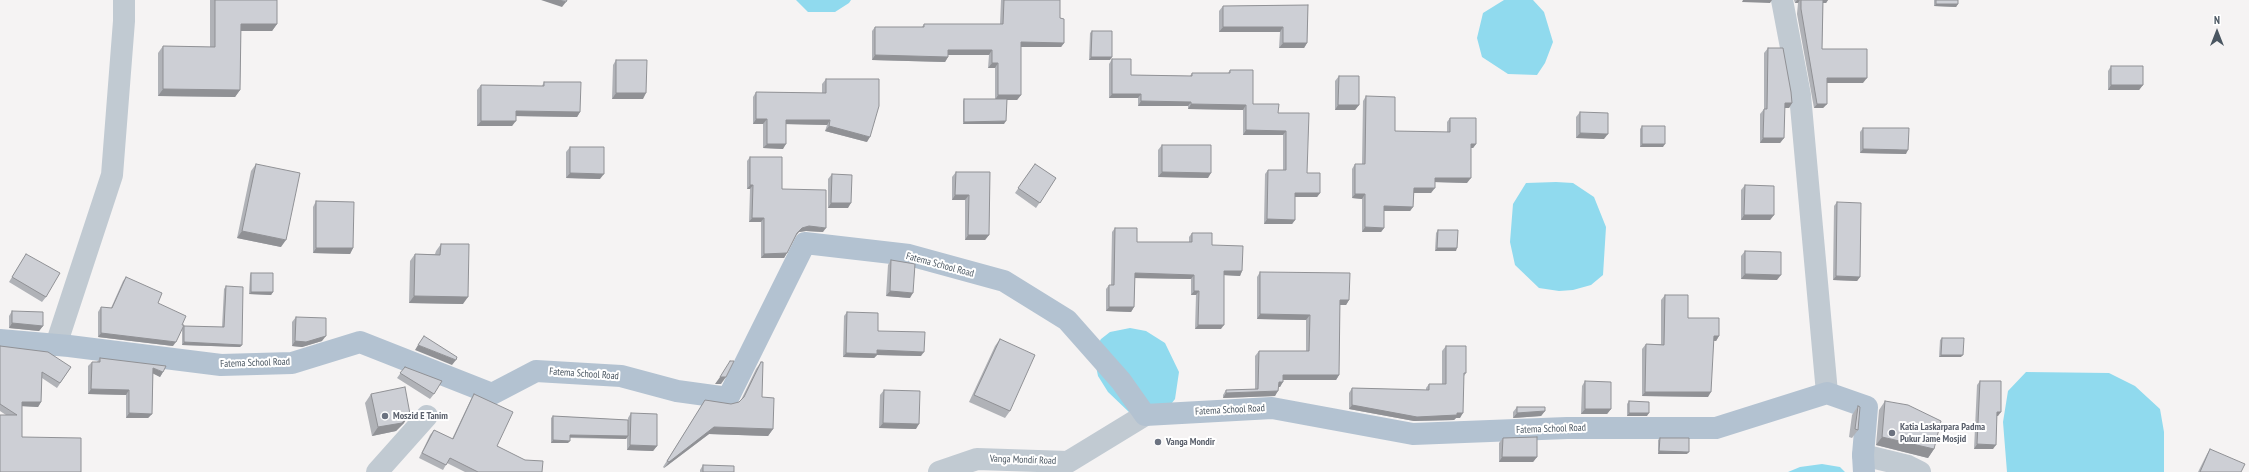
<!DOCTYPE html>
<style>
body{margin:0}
#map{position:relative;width:2249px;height:472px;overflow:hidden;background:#f5f3f3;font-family:"PT Sans Narrow",sans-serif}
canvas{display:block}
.north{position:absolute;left:2197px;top:12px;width:40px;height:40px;-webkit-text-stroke:3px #fff;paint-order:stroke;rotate:0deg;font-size:11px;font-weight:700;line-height:16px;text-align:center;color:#4a5661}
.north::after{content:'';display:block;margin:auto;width:14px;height:18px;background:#4a5661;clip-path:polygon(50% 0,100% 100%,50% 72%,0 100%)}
</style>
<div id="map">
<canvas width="2249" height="472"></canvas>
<div class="north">N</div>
</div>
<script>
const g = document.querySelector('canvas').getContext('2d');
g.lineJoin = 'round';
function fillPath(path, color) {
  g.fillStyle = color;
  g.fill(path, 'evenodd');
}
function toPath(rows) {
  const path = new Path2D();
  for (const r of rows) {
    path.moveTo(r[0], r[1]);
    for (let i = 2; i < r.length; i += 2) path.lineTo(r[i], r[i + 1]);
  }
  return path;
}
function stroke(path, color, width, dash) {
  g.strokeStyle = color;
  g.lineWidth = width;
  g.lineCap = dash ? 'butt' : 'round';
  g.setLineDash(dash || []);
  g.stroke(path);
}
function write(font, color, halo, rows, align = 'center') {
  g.font = font + ' "PT Sans Narrow",sans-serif';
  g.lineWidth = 4;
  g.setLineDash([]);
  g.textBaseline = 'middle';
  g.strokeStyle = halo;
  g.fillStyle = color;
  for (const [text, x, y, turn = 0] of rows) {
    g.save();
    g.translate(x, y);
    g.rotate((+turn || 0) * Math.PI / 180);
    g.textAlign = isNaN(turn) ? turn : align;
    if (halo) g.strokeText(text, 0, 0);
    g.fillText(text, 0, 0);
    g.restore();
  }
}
fillPath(toPath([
 [796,0,851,0,849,3,835,12,808,12],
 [1504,0,1533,0,1544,12,1553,42,1545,63,1537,75,1508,74,1482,57,1477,38,1483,13],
 [1556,182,1573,183,1594,197,1606,227,1603,275,1591,285,1573,290,1559,291,1539,288,1515,265,1510,242,1513,204,1526,183],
 [1130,328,1146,331,1165,343,1179,372,1175,399,1165,412,1130,413,1108,392,1098,376,1093,352,1101,339,1110,332],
 [2026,372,2109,373,2135,386,2160,409,2164,432,2164,472,2007,472,2003,422,2008,391],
 [1822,464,1840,467,1845,472,1788,472,1800,467]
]), '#90daee');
stroke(toPath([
 [1782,0,1800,95,1827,393],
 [56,345,112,175,124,21,124,0],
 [1863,455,1908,466,1920,472],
 [377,472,427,416],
 [939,472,977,459,1068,462,1145,415]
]), '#c1cad2', 22);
stroke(toPath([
 [0,340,69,346,221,365,292,363,360,342,492,394,536,371,621,376,677,391,728,398,805,243,909,255,1004,281,1067,320,1121,381,1145,415,1272,408,1413,434,1567,428,1716,428,1827,393,1867,407,1863,455,1864,472]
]), '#b3c2d1', 22);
fillPath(toPath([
 [210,0,277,0,277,24,272,31,241,31,240,90,235,97,158,96,158,53,163,46,210,47],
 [1001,0,1060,0,1060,18,1064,43,1061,47,1021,47,1021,95,1017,100,1007,100,1004,124,963,124,963,101,964,99,995,99,995,68,988,68,989,55,948,55,948,57,945,62,872,60,872,31,875,27,922,27,924,24,1000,24],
 [1794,0,1828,0,1826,3,1823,3,1822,49,1863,83,1827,83,1827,104,1823,108,1814,108,1797,14,1798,3,1795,3],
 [1934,0,1958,0,1958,4,1956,7,1934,6],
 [1308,5,1307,43,1304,48,1279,48,1280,32,1219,32,1219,11,1223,6],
 [1092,31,1110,60,1089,60,1090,33],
 [1768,48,1792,103,1789,108,1784,108,1784,138,1780,143,1760,143,1760,114,1764,109,1764,53],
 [1112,59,1131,75,1190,76,1192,73,1228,73,1230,70,1253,104,1278,113,1307,173,1320,193,1317,197,1295,197,1295,220,1292,224,1264,224,1265,174,1268,170,1283,170,1283,135,1243,135,1243,110,1188,109,1188,106,1138,106,1138,98,1109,98,1109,64],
 [616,60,643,99,612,99,613,65],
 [2111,66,2143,85,2139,90,2108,90,2108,71],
 [1339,76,1359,105,1355,110,1335,110,1335,81],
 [826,79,867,142,825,131,827,125,786,124,783,149,763,148,763,124,753,124,753,97,756,92,822,93,822,84],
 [544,82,580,112,577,117,516,116,512,126,477,126,477,90,481,85,542,86],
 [1366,96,1395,131,1447,132,1447,122,1450,118,1476,144,1473,148,1471,148,1467,183,1435,182,1431,193,1414,193,1413,207,1410,211,1384,211,1384,228,1381,232,1362,232,1362,199,1352,198,1352,169,1355,164,1362,164,1363,101],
 [1580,112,1604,139,1576,138,1576,117],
 [1642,126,1663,147,1640,147,1640,129],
 [1863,128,1906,154,1860,153,1860,132],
 [1162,145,1208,178,1158,177,1158,150],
 [570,147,600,179,566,178,566,152],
 [750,157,782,189,823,232,806,231,799,232,796,236,784,258,761,258,761,222,749,222,750,189,747,189,747,161],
 [256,164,281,247,237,238,251,171],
 [1035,164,1056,178,1036,208,1015,193],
 [956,172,990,172,989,235,985,240,965,240,965,200,952,200,952,177],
 [832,174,848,208,828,208,828,179],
 [1745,185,1774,215,1770,220,1741,220,1741,190],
 [316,201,353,248,350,254,313,253,313,207],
 [1837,202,1860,277,1857,281,1833,280,1834,206],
 [1115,228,1137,242,1189,242,1189,237,1192,233,1212,245,1242,271,1240,276,1224,275,1221,329,1195,329,1196,295,1191,295,1191,279,1135,278,1134,307,1131,312,1106,311,1106,289,1109,285,1111,285,1112,232],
 [1438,230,1456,251,1435,251,1436,233],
 [441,244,463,304,409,303,410,261,415,254,435,254,436,251],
 [1745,251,1777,280,1741,279,1741,256],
 [26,254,46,297,42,302,9,282],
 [891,260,910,298,886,296,888,265],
 [1260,272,1349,300,1346,305,1340,305,1339,375,1336,380,1283,380,1280,387,1278,387,1275,396,1223,398,1223,395,1226,390,1255,389,1255,356,1259,351,1306,351,1306,320,1257,319,1257,277],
 [251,273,273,292,271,295,249,294,250,275],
 [126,277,173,346,98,337,98,312,101,307,111,308,123,281],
 [226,286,242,345,240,347,182,345,182,329,184,326,222,327,224,289],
 [1665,295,1688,318,1719,336,1716,341,1713,341,1708,397,1642,396,1642,349,1646,344,1661,344,1661,300],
 [12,311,43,326,39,331,9,328,9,316],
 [847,312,878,331,921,356,877,355,874,358,843,357,844,316],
 [296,317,322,341,302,347,292,346,292,322],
 [1942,338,1961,357,1939,357,1940,340],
 [1000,339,1010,411,1005,418,969,402,995,346],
 [0,346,71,367,57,388,42,378,41,402,38,407,22,406,0,472,6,415,0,411],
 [1446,346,1466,373,1464,376,1460,418,1456,418,1454,420,1414,421,1349,409,1349,393,1352,388,1426,390,1426,388,1429,384,1442,384,1442,351],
 [100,358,163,372,160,377,153,373,152,414,148,418,126,418,126,395,88,394,88,366,92,362,97,362],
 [761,362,762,397,773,429,768,436,709,434,664,468,663,467,705,400,731,404,739,402,741,400,756,369],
 [405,367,434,394,430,399,397,378],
 [1585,381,1611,409,1607,414,1581,414,1582,386],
 [1980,381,1998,416,1997,416,1993,449,1974,449,1977,385],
 [884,390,916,429,879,428,880,395],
 [371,394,404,423,396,431,372,436,365,403],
 [474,394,497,446,542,472,465,472,447,463,443,470,419,458,430,435,434,430,452,439,471,399],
 [1629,401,1647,416,1627,416,1627,404],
 [1885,401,1934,449,1928,458,1876,445,1879,410],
 [1858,406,1858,430,1852,438,1849,437,1852,415],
 [1517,407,1545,411,1541,416,1513,418,1513,412],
 [631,413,657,446,653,451,627,450,627,437,626,439,570,438,568,443,551,443,551,418,553,416,628,420,628,418],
 [1503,438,1537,457,1533,462,1499,462,1499,443],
 [1660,438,1687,454,1658,454,1658,440],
 [2210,449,2241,472,2198,472,2207,454],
 [703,465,734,472,700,472,700,470]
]), '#b0b2b7');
fillPath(toPath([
 [541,0,559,0,566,2,562,7],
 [1743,0,1772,0,1770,3,1742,2],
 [1797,0,1800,0,1798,3,1795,3],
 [1821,0,1828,0,1826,3,1819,3],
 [1936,4,1958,4,1956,7,1934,6],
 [241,24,277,24,272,31,236,31],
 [1223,27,1283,27,1280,32,1219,32],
 [1021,42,1064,43,1061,47,1017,47],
 [1283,43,1307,43,1304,48,1279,48],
 [948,50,992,50,989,55,945,55],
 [875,55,948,57,945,62,872,60],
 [1091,57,1112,57,1110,60,1089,60],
 [992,63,998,63,995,68,988,68],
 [1827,78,1867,78,1863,83,1824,83],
 [2111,85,2143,85,2139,90,2108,90],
 [163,89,240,90,235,97,158,96],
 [616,93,646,93,643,99,612,99],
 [1112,94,1141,94,1138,98,1109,98],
 [998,95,1021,95,1017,100,995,100],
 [1141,101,1191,102,1188,106,1138,106],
 [1785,103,1792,103,1789,108,1781,108],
 [1191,104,1246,105,1243,110,1188,109],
 [1817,104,1827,104,1823,108,1814,108],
 [1338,105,1359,105,1355,110,1335,110],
 [516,111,580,112,577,117,512,116],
 [756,119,767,119,763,124,753,124],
 [786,120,830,120,827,125,783,124],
 [481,121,516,121,512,126,477,126],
 [1006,121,1004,124,963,124,964,122],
 [829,126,870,137,867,142,825,131],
 [1246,130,1286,131,1283,135,1243,135],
 [1580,133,1608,134,1604,139,1576,138],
 [1763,138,1784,138,1780,143,1760,143],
 [767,144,786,144,783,149,763,148],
 [1471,144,1476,144,1473,148,1468,148],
 [1642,144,1665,144,1663,147,1640,147],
 [1863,149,1908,150,1906,154,1860,153],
 [1162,172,1211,173,1208,178,1158,177],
 [570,173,604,174,600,179,566,178],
 [1435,178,1471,178,1467,183,1432,182],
 [750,185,753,185,750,189,747,189],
 [1414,188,1435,188,1431,193,1410,193],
 [1295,193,1320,193,1317,197,1292,197],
 [1355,194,1365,194,1362,199,1352,198],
 [955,195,969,195,965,200,952,200],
 [831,203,851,203,848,208,828,208],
 [1384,206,1413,207,1410,211,1381,211],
 [1744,215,1774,215,1770,220,1741,220],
 [752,218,764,218,761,222,749,222],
 [1267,219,1295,220,1292,224,1264,224],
 [809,226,826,228,823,232,806,231,799,232,794,237,802,228],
 [1365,227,1384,228,1381,232,1362,232],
 [242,231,286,240,281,247,237,238],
 [968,235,989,235,985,240,965,240],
 [316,248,353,248,350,254,313,253],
 [1437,248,1457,248,1456,251,1435,251],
 [787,253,784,258,761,258,764,254],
 [1224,271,1242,271,1240,276,1222,275],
 [1135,273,1194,275,1191,279,1132,278],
 [1745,274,1781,275,1777,280,1741,279],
 [1836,276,1860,277,1857,281,1833,280],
 [890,291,913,293,910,298,886,296],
 [1194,291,1199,291,1196,295,1191,295],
 [251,292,273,292,271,295,249,294],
 [414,296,468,297,463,304,409,303],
 [1340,300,1349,300,1346,305,1337,305],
 [1109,307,1134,307,1131,312,1106,311],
 [1260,314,1310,315,1306,320,1257,319],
 [12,323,43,326,39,331,9,328],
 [1198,325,1224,325,1221,329,1195,329],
 [101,333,176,342,173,346,98,337],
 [326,336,322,341,302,347,292,346,295,341],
 [1714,336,1719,336,1716,341,1710,340],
 [184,342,242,345,240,347,182,345],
 [418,345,456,360,452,365,415,350],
 [877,350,924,352,921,356,877,355,874,358,843,357,846,353],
 [1941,355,1963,355,1961,357,1939,357],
 [153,368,163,372,160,377,150,372],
 [1283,375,1339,375,1336,380,1280,380],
 [720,377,726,377,721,384,715,384],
 [1279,382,1283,382,1280,387,1275,387],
 [91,389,129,390,126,395,88,394],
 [1278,391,1275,396,1223,398,1226,393],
 [1645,392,1711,392,1708,397,1642,396],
 [22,402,41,402,38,407,19,406],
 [1352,405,1457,413,1463,413,1460,418,1456,418,1454,420,1414,421,1349,409],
 [1585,409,1611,409,1607,414,1581,414],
 [1545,411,1541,416,1513,418,1517,413],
 [1997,412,2001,412,1998,416,1994,416],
 [129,413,152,414,148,418,126,418],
 [1629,413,1649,413,1647,416,1627,416],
 [410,414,404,423,396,431,372,436,378,427],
 [883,423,919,424,916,429,879,428],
 [714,427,773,429,768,436,709,434,664,468,669,462],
 [570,435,628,436,626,439,568,437],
 [1882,437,1934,449,1928,458,1876,445],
 [553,440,570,441,568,443,551,443],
 [1977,444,1996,445,1993,449,1974,449],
 [630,445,657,446,653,451,627,450],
 [1659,451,1689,452,1687,454,1658,454],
 [1502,457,1537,457,1533,462,1499,462]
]), '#909195');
const building = toPath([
 [215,0,277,0,277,24,241,24,240,90,163,89,163,46,215,47,215,0],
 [559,0,567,0,566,2,559,0],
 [1004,0,1060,0,1060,18,1064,19,1064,43,1021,42,1021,95,998,95,998,63,992,63,992,50,948,50,948,57,875,55,875,27,924,27,924,24,1003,24,1004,0],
 [1801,0,1823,0,1822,49,1867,49,1867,78,1827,78,1827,104,1817,104,1801,9,1801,0],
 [1936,0,1958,0,1958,4,1936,4,1936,0],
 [1308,5,1307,43,1283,43,1283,27,1223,27,1223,6,1308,5],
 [1092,31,1112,31,1112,57,1091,57,1092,31],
 [1768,48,1783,48,1791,92,1792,103,1785,103,1784,138,1763,138,1764,109,1767,109,1768,48],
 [1112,59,1131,59,1131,75,1192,76,1192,73,1230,73,1230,70,1253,70,1253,104,1279,104,1278,113,1309,113,1307,173,1320,173,1320,193,1295,193,1295,220,1267,219,1268,170,1286,170,1286,131,1246,130,1246,105,1191,104,1191,102,1141,101,1141,94,1112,94,1112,59],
 [616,60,647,60,646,93,616,93,616,60],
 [2111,66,2143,66,2143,85,2111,85,2111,66],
 [1339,76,1359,76,1359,105,1338,105,1339,76],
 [826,79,879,79,879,106,870,137,829,126,830,120,786,120,786,144,767,144,767,119,756,119,756,92,826,93,826,79],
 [544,82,581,82,580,112,516,111,516,121,481,121,481,85,544,86,544,82],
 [1366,96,1395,97,1395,131,1450,132,1450,118,1476,118,1476,144,1471,144,1471,178,1435,178,1435,188,1414,188,1413,207,1384,206,1384,228,1365,227,1365,194,1355,194,1355,164,1365,164,1366,96],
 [964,99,1007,99,1006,121,964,122,964,99],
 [1580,112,1608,113,1608,134,1580,133,1580,112],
 [1642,126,1665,126,1665,144,1642,144,1642,126],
 [1863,128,1909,128,1908,150,1863,149,1863,128],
 [1162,145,1211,145,1211,173,1162,172,1162,145],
 [570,147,604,147,604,174,570,173,570,147],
 [750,157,782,157,782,189,826,190,826,228,809,226,802,228,797,233,787,253,764,254,764,218,752,218,753,185,750,185,750,157],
 [256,164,300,173,286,240,242,231,256,164],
 [1035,164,1056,178,1040,203,1018,188,1035,164],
 [956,172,990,172,989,235,968,235,969,195,955,195,956,172],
 [832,174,852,175,851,203,831,203,832,174],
 [1745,185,1774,186,1774,215,1744,215,1745,185],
 [316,201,354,202,353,248,316,248,316,201],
 [1837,202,1861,203,1860,277,1836,276,1837,202],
 [1115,228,1137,228,1137,242,1192,242,1192,233,1212,233,1212,245,1243,246,1242,271,1224,271,1224,325,1198,325,1199,291,1194,291,1194,275,1135,273,1134,307,1109,307,1109,285,1114,285,1115,228],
 [1438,230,1458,230,1457,248,1437,248,1438,230],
 [441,244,469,244,468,297,414,296,415,254,440,255,441,244],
 [1745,251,1781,252,1781,275,1745,274,1745,251],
 [26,254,60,273,46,297,12,277,26,254],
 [891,260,915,264,913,293,890,291,891,260],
 [1260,272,1350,273,1349,300,1340,300,1339,375,1283,375,1283,382,1279,382,1278,391,1226,393,1226,390,1258,389,1259,351,1309,351,1310,315,1260,314,1260,272],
 [251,273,273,273,273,292,251,292,251,273],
 [126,277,162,293,158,303,186,316,182,325,184,325,176,342,101,333,101,307,112,308,126,277],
 [226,286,243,287,242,345,184,342,184,326,224,327,226,286],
 [1665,295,1688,295,1688,318,1719,318,1719,336,1714,336,1711,392,1645,392,1646,344,1664,345,1665,295],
 [12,311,43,312,43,326,12,323,12,311],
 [847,312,878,313,878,331,925,332,924,352,877,350,877,354,846,353,847,312],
 [296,317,326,318,326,336,306,342,295,341,296,317],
 [424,336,457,357,456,360,418,345,424,336],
 [1942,338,1964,338,1963,355,1941,355,1942,338],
 [1000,339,1035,355,1010,411,974,395,1000,339],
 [0,346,48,352,71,367,60,383,42,372,41,402,22,402,22,437,81,438,81,472,0,472,0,415,17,415,0,404,0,346],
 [1446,346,1466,346,1466,373,1464,373,1463,413,1457,413,1457,415,1417,417,1352,405,1352,388,1429,390,1429,384,1446,384,1446,346],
 [100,358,166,366,163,372,153,368,152,414,129,413,129,390,91,389,92,362,100,362,100,358],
 [730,361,734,361,726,377,720,377,730,361],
 [761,362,763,362,762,397,774,398,773,429,714,427,669,462,667,461,705,400,731,404,739,402,744,397,761,362],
 [405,367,442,381,434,394,400,373,405,367],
 [1585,381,1611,382,1611,409,1585,409,1585,381],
 [1980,381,2001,381,2001,412,1997,412,1996,445,1977,444,1980,381],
 [405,387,410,414,402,423,378,427,371,394,405,387],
 [884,390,920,391,919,424,883,423,884,390],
 [474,394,513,412,497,446,525,460,543,461,542,472,478,472,450,458,446,465,422,453,434,430,453,439,474,394],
 [1629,401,1649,402,1649,413,1629,413,1629,401],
 [1885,401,1908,405,1941,421,1934,449,1882,437,1885,401],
 [1858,406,1860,407,1858,430,1855,429,1858,406],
 [1517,407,1545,407,1545,411,1517,413,1517,407],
 [631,413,657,414,657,446,630,445,631,413],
 [553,416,628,420,628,436,570,435,570,441,553,440,553,416],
 [1537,437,1537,457,1502,457,1503,438,1537,437],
 [1660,438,1689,438,1689,452,1659,451,1660,438],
 [2210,449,2245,464,2241,472,2200,472,2210,449],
 [703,465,734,466,734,472,703,472,703,465]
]);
fillPath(building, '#cdcfd5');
stroke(building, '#909195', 1);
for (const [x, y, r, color] of [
 [385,416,4,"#6b7280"],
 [1892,433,4,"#6b7280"],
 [1158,442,4,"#6b7280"]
]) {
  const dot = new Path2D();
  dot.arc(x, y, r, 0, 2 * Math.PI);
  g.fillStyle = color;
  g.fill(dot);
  stroke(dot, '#fff', 1.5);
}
write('10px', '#4a5661', '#fff', [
 ["Fatema School Road",940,265,15],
 ["Fatema School Road",255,363,-2],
 ["Fatema School Road",584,374,4],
 ["Fatema School Road",1230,410,-3],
 ["Fatema School Road",1551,429,-2],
 ["Vanga Mondir Road",1023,460,2]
]);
write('bold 10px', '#5b616d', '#fff', [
 ["Moszid E Tanim",393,416],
 ["Katia Laskarpara Padma",1900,427],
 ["Pukur Jame Mosjid",1900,439],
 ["Vanga Mondir",1166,442]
], 'left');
</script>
